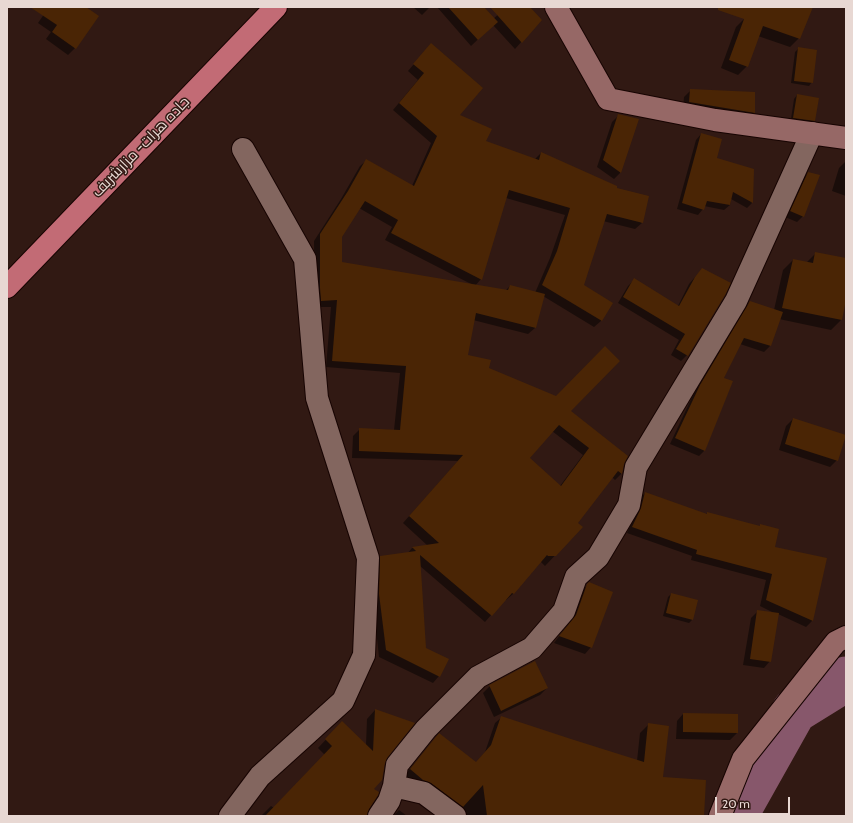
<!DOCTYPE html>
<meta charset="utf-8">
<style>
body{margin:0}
#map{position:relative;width:853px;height:823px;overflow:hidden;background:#311913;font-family:Cabin,sans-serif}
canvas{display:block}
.frame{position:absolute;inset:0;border:8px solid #e8d8d3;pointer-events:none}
.scale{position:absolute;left:715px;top:797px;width:75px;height:18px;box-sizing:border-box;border:2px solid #e8d8d3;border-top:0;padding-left:5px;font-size:12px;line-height:14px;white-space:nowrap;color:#e8d8d3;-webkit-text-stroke:3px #311913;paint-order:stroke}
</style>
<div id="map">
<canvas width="853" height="823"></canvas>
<div class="frame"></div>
<div class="scale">20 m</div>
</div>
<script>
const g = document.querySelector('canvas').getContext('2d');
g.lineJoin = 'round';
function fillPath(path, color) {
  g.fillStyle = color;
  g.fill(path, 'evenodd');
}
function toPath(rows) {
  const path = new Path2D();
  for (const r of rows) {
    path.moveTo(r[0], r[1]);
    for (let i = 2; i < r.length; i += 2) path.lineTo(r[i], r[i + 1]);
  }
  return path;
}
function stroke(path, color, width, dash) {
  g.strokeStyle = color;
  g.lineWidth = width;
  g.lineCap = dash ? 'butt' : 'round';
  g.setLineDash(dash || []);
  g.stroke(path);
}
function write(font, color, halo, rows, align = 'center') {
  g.font = font + ' Cabin,Cairo,sans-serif';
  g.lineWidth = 3;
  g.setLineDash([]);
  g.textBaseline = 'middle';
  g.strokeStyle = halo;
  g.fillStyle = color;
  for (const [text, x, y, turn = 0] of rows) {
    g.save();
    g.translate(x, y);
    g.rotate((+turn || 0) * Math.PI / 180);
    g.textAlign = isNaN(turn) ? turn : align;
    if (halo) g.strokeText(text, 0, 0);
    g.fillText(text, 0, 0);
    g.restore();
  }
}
fillPath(toPath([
 [49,7,84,7,75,48,68,55,46,39,51,32,38,23],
 [413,7,430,7,422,15],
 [437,7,483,7,493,19,507,7,529,7,541,20,515,49,493,25,471,46],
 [763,7,812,7,799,38,790,47,758,36,747,66,738,75,721,68,736,27,745,18],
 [798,49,812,82,809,86,791,83,795,52],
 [425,51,458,115,485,142,535,159,541,153,642,223,635,229,603,221,583,285,612,303,601,321,594,327,543,296,535,328,528,334,473,320,467,356,488,369,570,411,623,464,621,474,615,480,612,477,577,523,582,527,545,566,540,561,513,594,506,600,505,599,485,622,420,566,425,648,439,676,433,683,379,657,373,601,374,563,381,557,407,554,412,548,428,546,403,523,458,461,352,458,353,436,360,429,394,430,400,373,326,367,331,307,315,307,314,241,341,199,360,166,367,160,412,186,431,143,393,110,418,80,408,71],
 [506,198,565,215,550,258,535,293,510,286,505,291,475,286,481,279],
 [359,208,392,227,385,240,473,285,341,263,341,236],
 [552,431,583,455,560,486,529,459],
 [691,90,754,112,747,119,683,109,684,97],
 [797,95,814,120,811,123,791,119,794,99],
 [619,115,621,172,614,179,597,167,612,122],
 [701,134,716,159,752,203,747,208,731,199,730,205,724,210,704,206,703,209,698,215,677,209,696,140],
 [846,161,846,196,832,191,839,168],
 [808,173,803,216,797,222,785,217,803,179],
 [816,253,846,259,846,295,841,320,831,330,779,319,770,346,764,352,740,344,723,379,705,450,699,456,670,444,694,393,744,308,750,302,774,310,783,270,793,260,806,263],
 [702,269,687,355,681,361,671,355,679,340,618,303,628,286,634,280,678,306,689,284],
 [793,419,837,460,830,467,779,450,786,426],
 [645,493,706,515,707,513,759,527,760,526,773,548,826,559,812,621,806,627,778,614,770,661,764,668,743,665,751,618,758,611,774,613,760,606,766,580,691,560,692,556,627,533,635,515,639,499],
 [589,584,591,647,585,654,554,643,569,623,580,592],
 [671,594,697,601,692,620,689,623,663,616,668,597],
 [490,686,547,688,540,695,494,717,483,693],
 [375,710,386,757,373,789,366,816,261,816,271,806,274,808,325,755,318,748,334,731,366,745,367,719],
 [683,714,737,733,730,740,676,739,677,721],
 [502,717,578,816,459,816,404,776,433,741,476,763,485,752,495,723],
 [649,724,662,778,703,816,606,816,637,761,640,733],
 [399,810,407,816,393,816]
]), '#0007');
stroke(toPath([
 [735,816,794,711,846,679]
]), '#87576b', 45);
fillPath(toPath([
 [30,7,86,7,99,16,76,49,52,32,57,25],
 [448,7,484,7,498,22,478,40],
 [490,7,530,7,542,20,522,43],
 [718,7,813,7,800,39,763,26,748,67,729,60,744,19,718,10],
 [431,43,483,88,460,115,492,129,486,141,539,160,541,152,617,186,617,188,649,196,643,223,607,214,584,285,613,303,602,321,542,285,557,251,570,208,509,190,482,280,391,233,398,220,365,201,342,237,342,262,508,290,510,285,545,294,536,328,476,313,468,355,491,360,489,368,556,396,605,346,620,361,571,411,628,456,624,464,622,474,618,471,578,523,583,527,556,556,548,556,547,555,514,594,512,593,492,616,420,555,426,648,449,659,440,677,386,650,379,594,380,556,416,551,412,547,439,543,409,516,463,455,359,451,359,428,400,430,406,366,332,361,337,300,321,301,320,288,320,234,348,191,366,159,414,186,437,136,399,103,424,73,413,64],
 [559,425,589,448,561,486,530,458],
 [798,47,817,50,813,83,794,81],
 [690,89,755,92,755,113,689,102],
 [797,94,819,98,815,121,793,118],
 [618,114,639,119,621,173,603,160],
 [701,133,722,139,717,158,754,169,753,203,733,192,730,205,707,201,704,210,682,203],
 [808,172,820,175,804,217,790,211],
 [815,252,846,258,846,300,842,320,782,308,793,259,813,263],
 [702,268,731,283,725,295,688,356,676,349,685,334,623,297,634,278,679,306,695,277],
 [750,301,783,312,771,346,744,338,724,378,733,381,705,451,675,438,700,385],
 [793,418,846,435,838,461,785,444],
 [645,492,707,514,707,512,760,526,760,524,779,529,775,547,827,558,813,621,766,600,772,574,696,554,697,550,632,527,641,508],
 [589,582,613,592,592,648,559,636,576,615,587,584],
 [671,593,698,600,693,620,666,613],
 [757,610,779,613,771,662,750,659],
 [535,661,548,688,501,711,489,685],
 [375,709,415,723,387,758,385,763,382,780,374,789,379,792,378,795,369,809,367,816,265,816,332,746,325,739,342,721,373,751],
 [683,713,738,714,738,733,683,732],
 [501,716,571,739,644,762,648,723,669,726,663,777,706,780,704,816,487,816,483,785,463,807,431,783,423,780,410,769,439,733,476,762,491,745]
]), '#4a2505');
const street = toPath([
 [394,786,424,793,455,816],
 [230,816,260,776,343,701,364,655,368,558,317,398,305,259,243,149],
 [379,816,389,801,394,786,397,765,426,729,478,677,532,648,564,611,576,577,598,557,629,505,636,467,736,301,812,133]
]);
const secondary = toPath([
 [556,7,608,99,715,120,846,138],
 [720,816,743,759,836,642,846,637]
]);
const highway = toPath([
 [7,287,276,7]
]);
stroke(street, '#170402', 24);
stroke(secondary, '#170402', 24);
stroke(highway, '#170402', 24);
stroke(street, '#83665f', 22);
stroke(secondary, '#966866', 22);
stroke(highway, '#c26b75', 22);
write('15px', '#e8d8d3', '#311913', [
 ["جاده هرات- مزارشریف",141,147,-46]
]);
</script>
